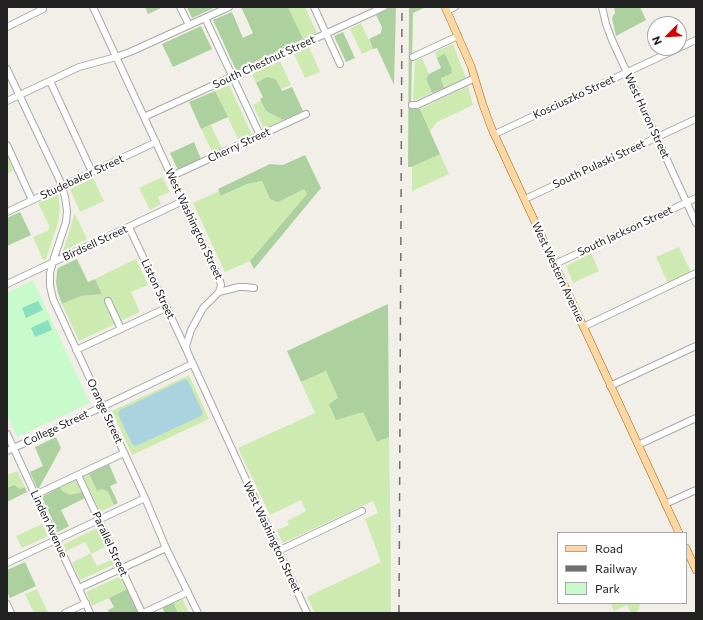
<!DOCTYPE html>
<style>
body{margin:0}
#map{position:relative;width:703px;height:620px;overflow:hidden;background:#f2efe9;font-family:Commissioner,sans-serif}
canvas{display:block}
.frame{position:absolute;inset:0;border:8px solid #222;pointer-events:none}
.legend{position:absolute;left:557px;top:532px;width:130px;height:72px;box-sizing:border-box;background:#fff;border:1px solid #a7a7a7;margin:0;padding:5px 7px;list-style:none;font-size:12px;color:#222}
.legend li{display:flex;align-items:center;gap:8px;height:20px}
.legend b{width:20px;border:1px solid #a7a7a7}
.north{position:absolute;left:647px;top:16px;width:40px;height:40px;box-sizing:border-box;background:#fff;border:1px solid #a7a7a7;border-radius:50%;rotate:246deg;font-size:11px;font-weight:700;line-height:16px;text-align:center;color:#222}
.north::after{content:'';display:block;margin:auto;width:14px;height:18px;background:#d40000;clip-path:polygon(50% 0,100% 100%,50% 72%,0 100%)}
</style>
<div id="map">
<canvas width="703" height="620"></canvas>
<div class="frame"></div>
<ul class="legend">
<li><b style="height:5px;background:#fcd6a4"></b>Road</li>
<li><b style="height:5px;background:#707070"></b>Railway</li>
<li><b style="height:11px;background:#c8facc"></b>Park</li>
</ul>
<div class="north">N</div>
</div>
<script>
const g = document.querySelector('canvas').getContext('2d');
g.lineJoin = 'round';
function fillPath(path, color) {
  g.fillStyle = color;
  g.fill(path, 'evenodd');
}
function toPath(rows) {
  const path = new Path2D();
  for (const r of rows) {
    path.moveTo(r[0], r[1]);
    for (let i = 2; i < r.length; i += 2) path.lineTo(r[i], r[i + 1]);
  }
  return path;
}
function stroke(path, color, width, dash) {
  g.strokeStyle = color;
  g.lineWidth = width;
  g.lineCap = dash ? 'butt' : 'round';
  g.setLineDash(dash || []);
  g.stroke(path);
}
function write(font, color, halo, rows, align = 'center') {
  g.font = font + ' Commissioner,sans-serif';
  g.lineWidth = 4;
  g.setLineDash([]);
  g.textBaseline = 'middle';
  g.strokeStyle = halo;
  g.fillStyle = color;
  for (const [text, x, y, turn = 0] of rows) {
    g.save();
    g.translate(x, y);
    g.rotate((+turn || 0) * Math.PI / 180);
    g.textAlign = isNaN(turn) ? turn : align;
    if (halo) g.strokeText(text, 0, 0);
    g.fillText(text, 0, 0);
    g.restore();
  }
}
fillPath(toPath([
 [288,7,305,7,317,33,303,39],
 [361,23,373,49,362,54,350,29],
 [453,44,466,78,444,88,441,80,441,78,451,74,444,55,437,58,435,52],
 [309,47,320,72,305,78,294,54],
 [422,58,429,74,426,79,432,93,414,101,413,98,415,61],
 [280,61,291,85,281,89,276,79,267,77,256,83,252,74],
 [229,85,252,135,239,141,215,91],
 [468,86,473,105,437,122,430,131,420,109],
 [261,101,266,111,283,120,264,129,253,105],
 [211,125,222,149,213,153,201,129],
 [440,154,449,174,412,191,412,167],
 [7,155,14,170,7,174],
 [162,177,170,192,158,197,161,204,150,210,139,188],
 [93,178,104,201,80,212,70,189],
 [262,181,270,199,304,189,307,194,250,261,225,272,193,203,219,191,222,196,247,184],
 [58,194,60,209,58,223,46,259,43,260,33,237,47,231,49,229,49,225,38,203],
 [75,214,87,239,63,251,71,226,74,215],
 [679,247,691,272,668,283,656,257],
 [591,253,599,271,573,283,566,266],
 [136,259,148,285,131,292,140,312,121,321,111,299,105,302,115,324,79,341,62,304,81,296,102,294,95,279],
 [326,371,338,398,363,412,377,442,389,437,391,558,391,613,315,613,307,597,381,562,365,519,378,513,373,501,283,543,277,530,289,525,287,521,306,511,301,500,270,515,238,448,315,413,301,382],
 [189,375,209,419,132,455,112,411],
 [17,471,25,487,20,489,14,485,7,488,7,475],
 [89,474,96,490,102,489,108,492,114,505,100,512,83,476],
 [76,479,82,492,70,495,62,491,60,487],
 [42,524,48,536,22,548,16,536],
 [99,527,107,546,91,554,97,566,113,559,115,564,80,580,72,563,91,553,85,542,66,551,64,544],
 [121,576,127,589,92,606,86,592],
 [37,589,48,613,34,613,25,594],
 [180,599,183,600,189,613,178,613,173,602],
 [610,603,641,603,637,613,631,613,627,605,614,611]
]), '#cdebb0');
fillPath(toPath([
 [145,7,163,7,148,14],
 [187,7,216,7,192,18],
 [241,7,288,7,303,39,236,70,213,20,232,12,243,38,253,33],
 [388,7,396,7,394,85,377,48,373,49,369,39,381,33,382,27,376,15,388,9],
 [409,7,424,8,413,13,411,106,413,109,420,109,440,154,412,167,408,167],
 [614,7,640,7,646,20,616,36,612,18,615,13],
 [201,26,212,49,173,67,162,44],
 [343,32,355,58,346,62,334,36],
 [444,54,446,56,452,70,451,74,441,78,441,80,444,88,432,93,426,79,429,74,441,68,437,58],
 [267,77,276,79,282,91,292,87,303,111,283,120,266,111,260,99,263,97,256,83],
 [215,91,228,117,201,129,189,102],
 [194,142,201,159,178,170,170,153],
 [305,155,321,188,254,269,250,261,307,194,304,189,278,202,270,199,262,181,247,184,221,196,218,189,270,164,283,165],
 [20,212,31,235,7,246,7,218],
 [77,259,88,282,95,279,102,294,81,296,62,304,58,293,56,283,57,271,58,268],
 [388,304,389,437,377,442,363,412,336,420,329,404,338,398,326,371,301,382,287,351],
 [56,437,61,448,38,490,30,472,43,466,35,447],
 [109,464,117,483,110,486,118,503,114,505,108,492,102,489,97,491,89,474],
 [14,485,20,489,25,487,27,492,7,502,7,488],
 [60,487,62,491,70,495,82,492,85,498,61,510,69,526,58,532,42,497],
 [25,562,36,586,10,598,7,591,7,570],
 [127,589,138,612,109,613,108,610,114,607,109,598],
 [173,602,178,613,165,613,162,607]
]), '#add19e');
fillPath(toPath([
 [33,280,90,403,17,437,7,415,7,293]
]), '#c8facc');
fillPath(toPath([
 [38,301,43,310,26,318,22,308],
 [48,320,52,330,35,337,31,328]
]), '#88e0be');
fillPath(toPath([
 [185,379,188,381,203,413,201,416,136,446,132,444,118,414,120,410]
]), '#aad3df');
const minor = toPath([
 [93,7,220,281,221,285,219,292,203,308,191,330,186,346,187,351,307,613],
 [180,7,189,25],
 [314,7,340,64],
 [602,7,606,24,612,40,696,223],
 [447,11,455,7],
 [205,18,260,135],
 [7,27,43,9],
 [413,57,458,36],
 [7,69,60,181,65,197,67,211,66,222,54,258,50,273,50,286,53,299,145,498,166,548,198,613],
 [50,81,92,172],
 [7,101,79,67,116,57,130,52,229,7],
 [412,105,417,105,475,78],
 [144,117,384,7],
 [495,134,696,40],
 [7,145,32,200],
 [172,176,306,114],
 [525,199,696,119],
 [7,212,156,142],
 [129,227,186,349],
 [555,264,696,198],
 [7,284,183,201],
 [219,292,239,287,245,287,254,288],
 [108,301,121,329],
 [583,327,696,273],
 [76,350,166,308],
 [610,386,696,346],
 [7,434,90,613],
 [638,445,696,418],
 [7,451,66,424,192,364],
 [78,475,142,613],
 [35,495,124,453],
 [665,504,696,490],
 [278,551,362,511],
 [7,563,145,498],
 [79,588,166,548],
 [7,604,11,613],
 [65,613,86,603],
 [143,613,188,592]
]);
const major = toPath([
 [445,7,471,66,483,105,491,127,679,533],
 [686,548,696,570]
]);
stroke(minor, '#a9a9a9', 8);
stroke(major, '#a06b00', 8);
stroke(minor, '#fff', 6);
stroke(major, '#fcd6a4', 7);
stroke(toPath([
 [399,613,402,7]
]), '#707070', 1.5, [8, 8]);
write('11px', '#222', '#fff', [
 ["South Chestnut Street",264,62,-25],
 ["Kosciuszko Street",574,97,-25],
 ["West Huron Street",647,116,65],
 ["Cherry Street",239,145,-25],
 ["South Pulaski Street",599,164,-25],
 ["Studebaker Street",82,177,-25],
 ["West Washington Street",194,224,65],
 ["South Jackson Street",625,231,-25],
 ["Birdsell Street",95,243,-25],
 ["West Western Avenue",558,272,65],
 ["Liston Street",158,289,65],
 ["Orange Street",105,411,65],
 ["College Street",56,428,-25],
 ["Linden Avenue",49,524,65],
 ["West Washington Street",272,537,65],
 ["Parallel Street",110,544,65]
]);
</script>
